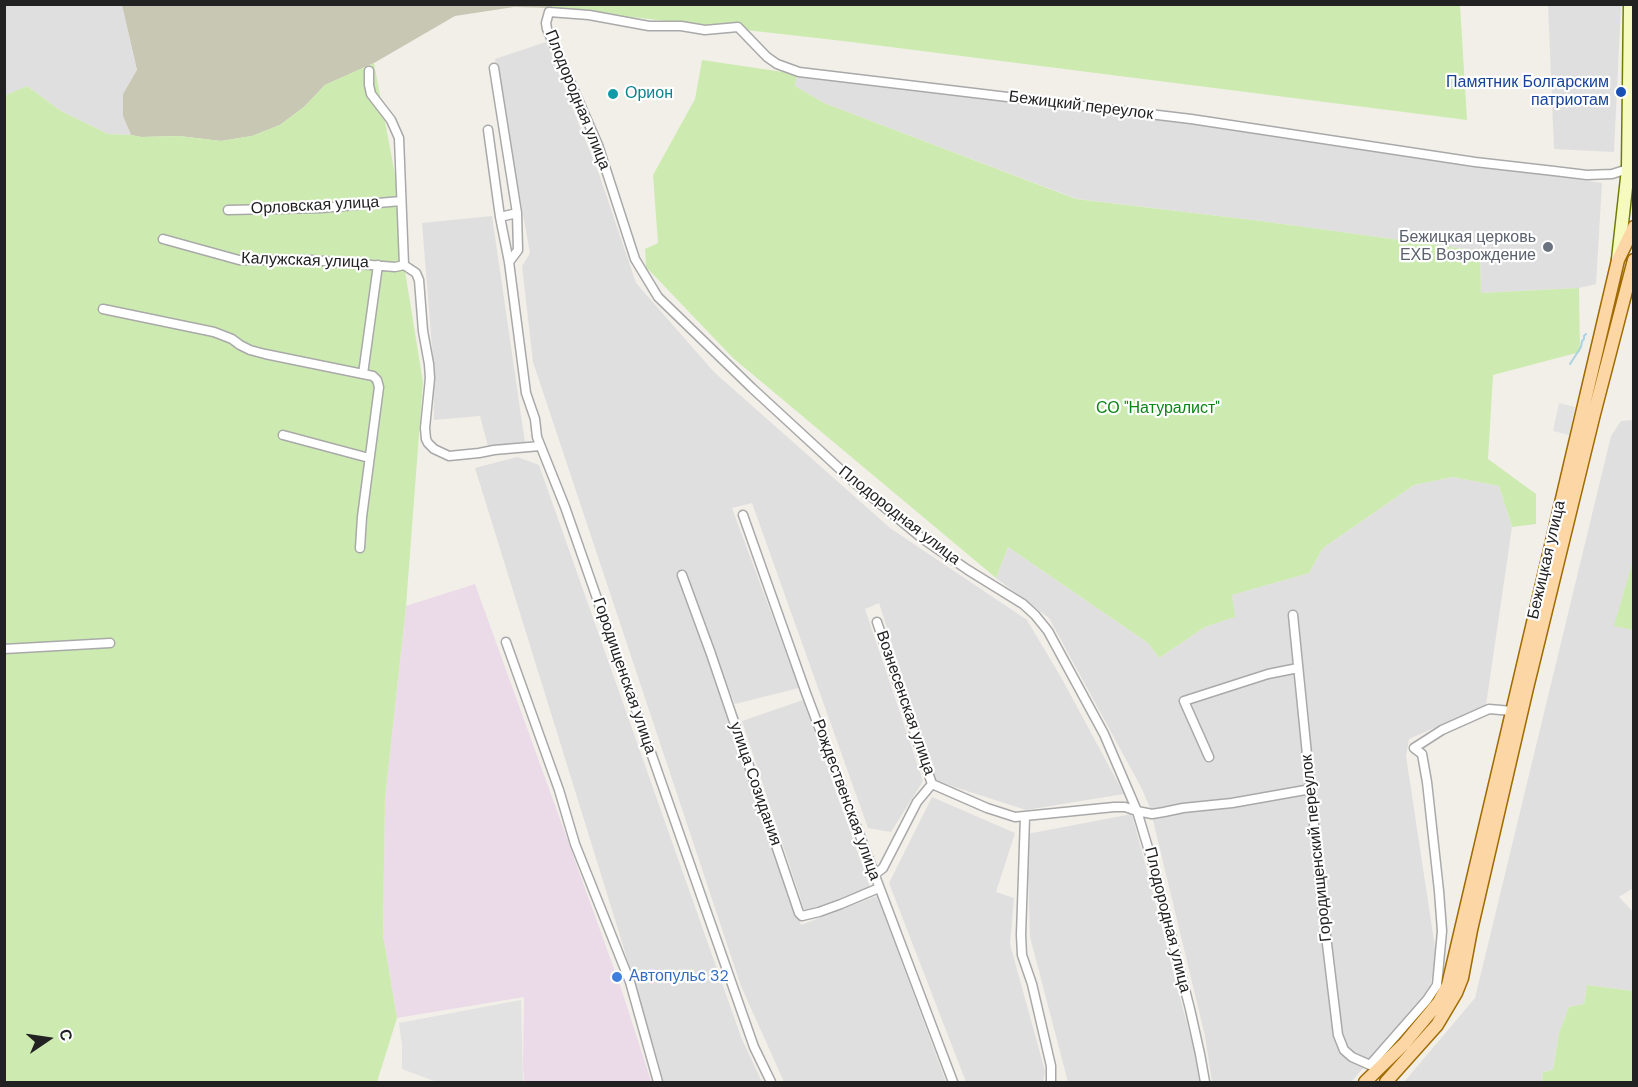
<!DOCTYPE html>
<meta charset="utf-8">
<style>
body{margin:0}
#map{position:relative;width:1638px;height:1087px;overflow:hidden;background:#f2efe9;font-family:"DM Sans",sans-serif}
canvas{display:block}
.frame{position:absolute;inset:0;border:6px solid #222;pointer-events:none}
.north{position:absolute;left:18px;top:1009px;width:60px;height:60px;-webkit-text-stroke:4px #fff;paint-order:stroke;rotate:77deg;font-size:16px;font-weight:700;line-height:24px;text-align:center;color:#222}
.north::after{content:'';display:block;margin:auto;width:21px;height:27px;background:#222;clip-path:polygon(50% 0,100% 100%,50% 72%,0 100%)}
</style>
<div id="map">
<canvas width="1638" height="1087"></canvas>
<div class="frame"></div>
<div class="north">С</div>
</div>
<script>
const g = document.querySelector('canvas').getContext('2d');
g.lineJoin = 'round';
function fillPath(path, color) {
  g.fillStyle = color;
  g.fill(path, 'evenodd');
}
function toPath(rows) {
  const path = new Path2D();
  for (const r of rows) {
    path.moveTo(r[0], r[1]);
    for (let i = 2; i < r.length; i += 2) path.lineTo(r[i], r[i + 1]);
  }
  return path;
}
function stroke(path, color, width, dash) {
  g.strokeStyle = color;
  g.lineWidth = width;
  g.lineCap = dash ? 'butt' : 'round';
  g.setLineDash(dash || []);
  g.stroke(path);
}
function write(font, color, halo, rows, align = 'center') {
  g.font = font + ' "DM Sans",sans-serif';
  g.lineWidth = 4.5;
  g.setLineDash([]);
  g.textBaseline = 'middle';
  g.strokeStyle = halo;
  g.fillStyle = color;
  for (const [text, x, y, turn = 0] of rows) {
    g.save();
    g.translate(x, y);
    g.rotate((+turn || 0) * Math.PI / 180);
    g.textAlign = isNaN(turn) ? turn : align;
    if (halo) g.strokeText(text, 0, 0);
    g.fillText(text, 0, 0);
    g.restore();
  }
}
fillPath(toPath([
 [4,5,122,5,137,71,123,94,123,116,131,135,108,134,61,111,27,86,5,96],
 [1548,5,1621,5,1614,152,1554,149],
 [546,42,599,174,636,283,714,372,890,528,1027,620,1062,679,1124,794,1026,810,936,781,879,603,865,609,923,781,891,832,868,828,752,503,732,508,799,688,735,704,676,569,801,925,877,896,946,1082,784,1082,741,986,533,362,522,266,530,253,495,59],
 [797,74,1198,124,1602,183,1596,284,1579,288,1481,293,1480,251,1261,221,1077,199,824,103,795,86],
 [492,216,525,443,488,446,480,416,434,420,433,359,422,223],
 [1633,420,1633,560,1615,625,1633,630,1633,888,1619,897,1633,912,1633,991,1587,985,1584,1004,1569,1007,1559,1033,1553,1070,1543,1072,1542,1082,1404,1082,1475,998,1611,436,1621,421],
 [517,457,539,465,741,1037,762,1082,664,1082,643,1010,475,468],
 [1453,477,1499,486,1512,527,1486,705,1409,739,1406,756,1436,954,1429,993,1351,1082,1212,1082,1205,1036,1150,808,1142,789,1049,618,996,578,1008,547,1148,643,1159,658,1205,627,1234,617,1232,595,1309,573,1323,548,1414,485],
 [803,700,870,887,808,910,804,909,742,721],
 [932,797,1015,833,996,892,1014,898,1010,944,1045,1071,1043,1082,966,1082,889,883],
 [1132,814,1198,1066,1199,1082,1068,1082,1030,937,1027,834]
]), '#e0dfdf');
fillPath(toPath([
 [475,584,621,988,651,1081,646,1082,524,1082,523,1064,524,997,397,1018,383,935,385,798,406,606]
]), '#ebdbe8');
fillPath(toPath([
 [122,5,552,5,552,8,514,7,455,16,374,63,325,85,304,107,280,125,252,136,221,141,179,136,141,137,131,135,123,116,123,94,137,70]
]), '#c7c7b4');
fillPath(toPath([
 [552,4,1460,5,1467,120,843,41,552,8],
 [702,60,797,74,795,86,824,103,1076,199,1261,221,1480,251,1481,293,1579,288,1580,352,1493,375,1488,459,1536,494,1536,524,1512,527,1499,486,1453,477,1414,485,1323,548,1309,573,1232,595,1235,617,1205,627,1159,658,1148,643,1008,547,996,578,733,358,646,267,645,249,658,243,653,175,695,99],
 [374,63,400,201,404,265,423,382,406,606,385,798,383,935,397,1018,377,1082,5,1082,4,96,27,86,61,111,108,134,131,135,141,137,179,136,221,141,252,136,280,125,304,107,325,85],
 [1633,560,1634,560,1633,630,1614,626],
 [1587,985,1633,991,1633,1082,1542,1082,1543,1072,1553,1070,1559,1033,1569,1007,1584,1004]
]), '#cdebb0');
fillPath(toPath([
 [1559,403,1575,407,1569,435,1553,431],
 [521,1000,523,1082,437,1082,402,1069,402,1045,399,1023]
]), '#e2e2e2');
stroke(toPath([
 [1570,364,1581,347,1582,341,1584,339,1584,336,1586,334]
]), '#aad3df', 2);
const street = toPath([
 [494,68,517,213],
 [369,71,369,85,371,94,391,120,399,138,404,265],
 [488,130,500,217],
 [228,210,321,208,401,201],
 [163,239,239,260,311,260,395,267,404,265,416,273,419,280,423,331,429,364,430,378,425,428,426,439,428,443,434,449,449,456,479,453,494,450,540,446],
 [509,262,518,250,517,213,500,217,509,262,526,393,535,419,537,437,565,507,754,1047,771,1082],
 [103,309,214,332,232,339,240,345,250,350,265,354,363,374],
 [283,435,369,458],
 [743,515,806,693,953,1082],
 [360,548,362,517,379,387,377,380,373,376,363,374,378,265],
 [682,575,711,654,799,913,802,916,819,912,841,904,879,888],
 [1293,615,1321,894,1338,1035,1344,1050,1352,1057,1370,1065,1427,1000,1437,985,1442,931,1439,891,1427,782,1422,754,1414,748,1442,730,1489,709,1512,711],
 [877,622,932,784],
 [506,642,559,790,575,844,630,982,658,1082],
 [4,649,110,643],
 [1209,757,1184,701,1268,674,1298,668],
 [932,784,987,808,1015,817,1114,807,1125,807,1137,811,1152,814,1164,812,1183,808,1232,803,1311,789],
 [1025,817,1021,935,1022,955,1032,984,1051,1066,1051,1082],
 [874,875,883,868,917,802,932,784],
 [1205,1082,1200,1054,1190,1009,1152,861,1137,811,1104,734,1048,631,1035,615,1023,604,968,570,923,539,855,483,752,388,658,297,635,259,598,145,547,29,546,23,549,12,589,15,649,26,681,26,705,30,738,27,767,57,777,64,799,72,1191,119,1475,162,1554,171,1587,175,1612,174,1628,169]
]);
const secondary = toPath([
 [1618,259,1628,169,1630,4]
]);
const primary = toPath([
 [1365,1082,1404,1044,1439,1002,1448,985,1618,260,1634,227],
 [1386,1082,1437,1025,1456,993,1462,978,1471,930,1527,688,1594,414,1634,260]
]);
stroke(street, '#a9a9a9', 11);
stroke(secondary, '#707d05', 15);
stroke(primary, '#a06b00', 15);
stroke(street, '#fff', 8);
stroke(secondary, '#f7fabf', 12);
stroke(primary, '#fcd6a4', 12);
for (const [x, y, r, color] of [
 [1621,92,6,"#1a4fb4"],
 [613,94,6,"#0f9aa8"],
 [1548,247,6,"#6b7280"],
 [617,977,6,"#3f7fe0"]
]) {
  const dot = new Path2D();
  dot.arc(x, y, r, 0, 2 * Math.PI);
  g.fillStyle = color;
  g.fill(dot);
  stroke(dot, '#fff', 2);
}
write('16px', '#164399', '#fff', [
 ["Памятник Болгарским",1609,83],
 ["патриотам",1609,101]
], 'right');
write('16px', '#0d838f', '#fff', [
 ["Орион",625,94]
], 'left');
write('16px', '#222', '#fff', [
 ["Плодородная улица",577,100,68],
 ["Бежицкий переулок",1081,106,7],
 ["Орловская улица",315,206,-3],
 ["Калужская улица",305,261,2],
 ["Плодородная улица",899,516,38],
 ["Бежицкая улица",1547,560,-77],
 ["Городищенская улица",624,676,71],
 ["Вознесенская улица",905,703,71],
 ["улица Созидания",755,784,71],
 ["Рождественская улица",846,800,70],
 ["Городищенский переулок",1317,848,-96],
 ["Плодородная улица",1167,920,76]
]);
write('16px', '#5b616d', '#fff', [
 ["Бежицкая церковь",1536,238],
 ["ЕХБ Возрождение",1536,256]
], 'right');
write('16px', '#0c8416', '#fff', [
 ["СО \"Натуралист\"",1158,409]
]);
write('16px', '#366cbe', '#fff', [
 ["Автопульс 32",629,977]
], 'left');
</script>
